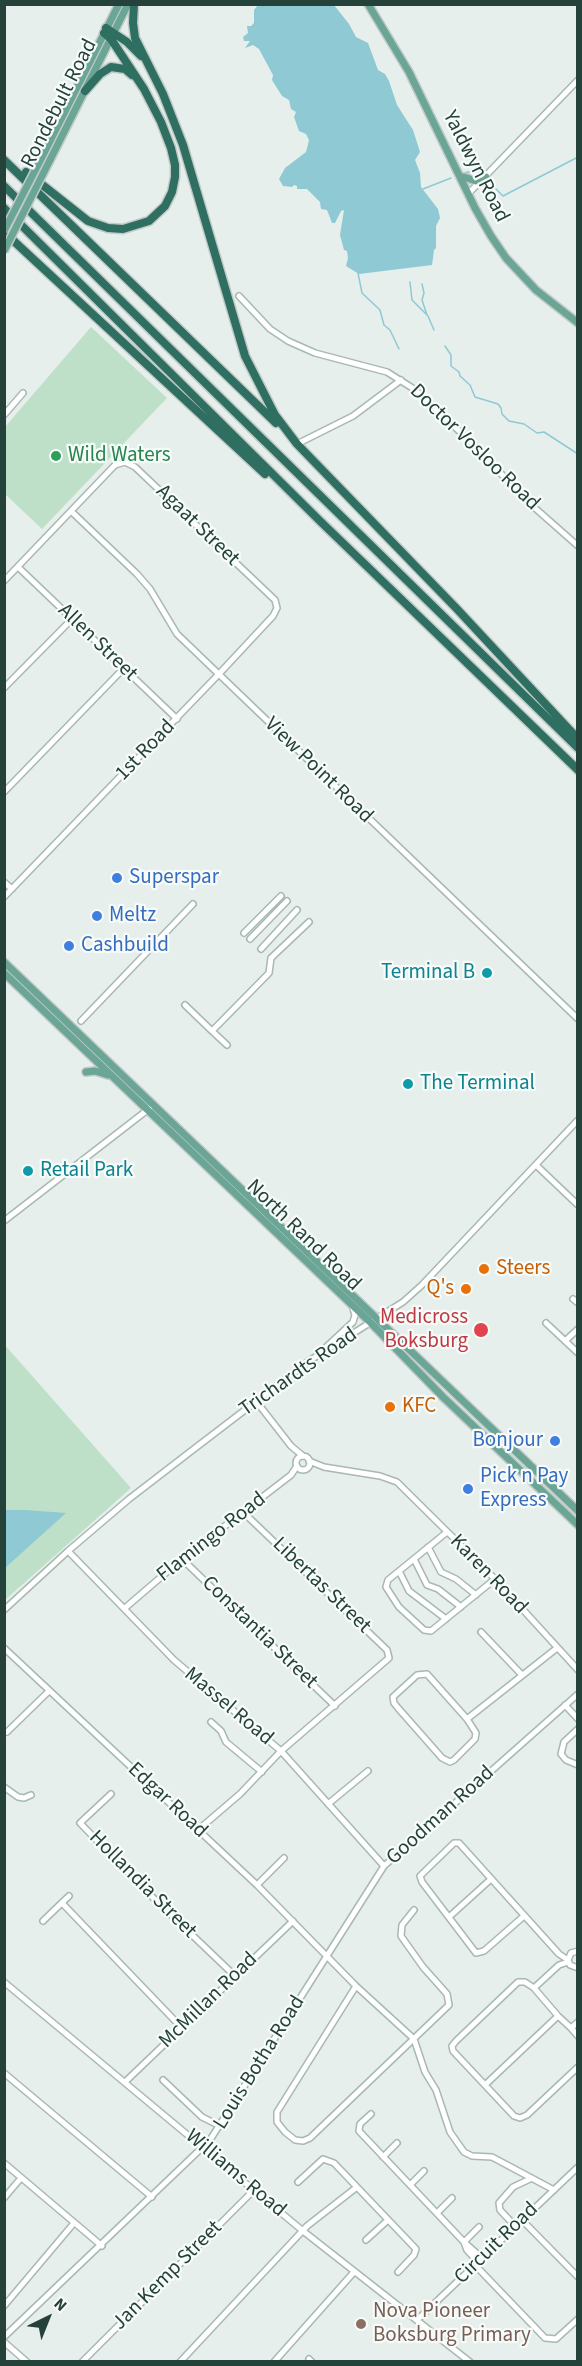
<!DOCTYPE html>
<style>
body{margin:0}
#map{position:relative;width:582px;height:2366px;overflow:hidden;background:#e6efeb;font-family:"Source Sans 3",sans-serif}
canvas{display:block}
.frame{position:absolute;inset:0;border:6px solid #24423a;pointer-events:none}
.north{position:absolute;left:18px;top:2288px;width:60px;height:60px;-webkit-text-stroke:4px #f7fbf9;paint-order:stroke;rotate:43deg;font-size:16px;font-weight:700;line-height:24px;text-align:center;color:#24423a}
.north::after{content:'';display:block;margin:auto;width:21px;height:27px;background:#24423a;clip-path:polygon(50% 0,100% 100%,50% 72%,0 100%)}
</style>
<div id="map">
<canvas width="582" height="2366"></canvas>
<div class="frame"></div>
<div class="north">N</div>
</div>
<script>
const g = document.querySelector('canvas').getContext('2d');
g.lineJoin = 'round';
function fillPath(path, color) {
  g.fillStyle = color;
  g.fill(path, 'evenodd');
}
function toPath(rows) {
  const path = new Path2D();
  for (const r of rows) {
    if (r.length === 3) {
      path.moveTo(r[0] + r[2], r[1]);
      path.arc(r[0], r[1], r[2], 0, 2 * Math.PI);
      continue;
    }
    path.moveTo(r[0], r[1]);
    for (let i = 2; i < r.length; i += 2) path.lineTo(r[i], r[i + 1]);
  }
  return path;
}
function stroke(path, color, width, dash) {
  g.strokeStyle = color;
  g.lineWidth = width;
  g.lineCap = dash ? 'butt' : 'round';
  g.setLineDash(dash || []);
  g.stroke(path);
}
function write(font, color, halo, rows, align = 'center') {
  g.font = font + ' "Source Sans 3",sans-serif';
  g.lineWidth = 4.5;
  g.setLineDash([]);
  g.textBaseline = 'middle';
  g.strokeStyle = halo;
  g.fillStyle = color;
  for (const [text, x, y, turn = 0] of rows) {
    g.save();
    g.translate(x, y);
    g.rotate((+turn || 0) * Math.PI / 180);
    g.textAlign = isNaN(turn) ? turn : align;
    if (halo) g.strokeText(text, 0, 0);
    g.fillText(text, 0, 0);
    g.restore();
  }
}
fillPath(toPath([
 [91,327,167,398,42,529,5,494,5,427],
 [4,1344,131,1488,5,1600,4,1600]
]), '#bfe0c8');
fillPath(toPath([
 [334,5,349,24,356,37,368,43,378,70,385,74,389,81,397,105,413,130,420,152,415,160,420,173,421,187,438,209,440,218,436,226,436,248,434,250,432,265,359,274,346,266,348,258,347,251,344,250,340,235,344,210,341,211,335,223,332,223,327,210,321,209,320,202,307,189,297,189,297,186,294,185,292,187,283,186,279,179,285,168,306,152,309,140,306,134,299,131,294,117,296,112,291,109,289,100,282,96,272,80,273,75,259,49,253,45,245,48,250,41,244,41,243,37,248,33,247,26,251,26,254,23,254,10,258,5],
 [5,1510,25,1510,66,1513,5,1568]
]), '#8ec9d4');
stroke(toPath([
 [463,173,475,171,480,173],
 [423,189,451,178],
 [496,189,503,196,578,157],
 [358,273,362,293,380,310,384,325,390,330,399,349],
 [410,282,412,300,428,316,434,330],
 [422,284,424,293,422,300,427,315],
 [445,346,451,355,451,366,459,372,460,376,470,385,475,397,498,404,501,408,502,414,509,421,524,424,537,433,544,432,578,454]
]), '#8ec9d4', 1.5);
const minor = toPath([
 [468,194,578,80],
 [239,296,270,329,288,341,315,353,387,372,414,389,471,442,527,501,578,546],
 [4,415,23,393],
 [297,444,353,416,401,380],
 [72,512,137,574,150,589,177,634,578,1019],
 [18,567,177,719],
 [4,581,115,465,125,462,135,467,275,600,277,608,273,616,218,675,4,897],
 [4,688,72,619],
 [4,792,124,668],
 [4,882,12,889],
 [244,933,281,896],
 [250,939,287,901],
 [261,949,297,910],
 [185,1005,212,1031,269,973,271,958,309,922],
 [81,1021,193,904],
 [212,1031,227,1045],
 [536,1165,578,1205],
 [4,1221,150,1108],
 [573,1299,578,1303],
 [546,1323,578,1353],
 [565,1341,578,1329],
 [322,1351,353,1322,355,1315,352,1305],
 [256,1401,291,1446,303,1456],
 [303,1463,7],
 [309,1461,324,1467,380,1476,397,1482,495,1579,578,1670],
 [447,1532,388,1580,386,1587,399,1607,424,1630,431,1631,495,1579],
 [428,1547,441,1572,456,1579,476,1595],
 [68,1551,174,1660,281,1751,384,1866],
 [182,1559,335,1706],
 [414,1559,427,1585,438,1589,461,1607],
 [399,1571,409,1591,446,1619],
 [125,1608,182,1559,291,1475,297,1466],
 [4,1610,68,1551,129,1499,190,1452,309,1361,403,1302,422,1285,578,1120],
 [481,1632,522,1675],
 [4,1648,257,1885,356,1986,414,2039,425,2072,436,2090,450,2132,464,2152,472,2156,492,2157,554,2190],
 [565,1705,578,1719],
 [467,1719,427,1674,417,1675,393,1697,394,1703,398,1708,442,1758,450,1762,454,1760,475,1739,476,1733,467,1719,557,1648],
 [211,1722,221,1731,226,1742,262,1772],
 [578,1729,564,1742,561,1754,566,1760,578,1765],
 [7,1732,49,1691],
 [4,1787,18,1797,24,1798,31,1795],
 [111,1794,80,1823,144,1889,235,1976],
 [328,1804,368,1771],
 [198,1830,240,1794,281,1751,389,1658,387,1650,244,1513],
 [257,1885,284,1858],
 [62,1903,181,2027],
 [524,1916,484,1951,476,1953,422,1882,420,1876,454,1843,459,1843,559,1954,568,1960],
 [449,1917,491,1879],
 [43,1921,69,1896],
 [578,1951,571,1953,568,1960,570,1965,578,1968],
 [568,1962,559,1965,534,1988,558,2016,571,2028],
 [4,1982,303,2231,470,2362],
 [356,1986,277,2112,277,2122,285,2132,295,2140,303,2141,310,2138,449,2005,447,1994,423,1967,401,1936,402,1925,414,1910],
 [534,1988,525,1982,518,1982,456,2041,452,2046,453,2051,514,2116,520,2118,527,2115,578,2067],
 [578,2022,571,2028,578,2036],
 [4,2073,152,2197],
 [163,2080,202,2117,220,2126],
 [125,2082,293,1921],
 [485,2085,558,2016],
 [371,2114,360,2124,359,2131,464,2242,482,2258],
 [383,2157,397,2143],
 [4,2163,102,2246],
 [298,2182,323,2159,334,2163,416,2249,414,2255,398,2272],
 [410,2185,424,2171],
 [4,2198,21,2178],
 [437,2213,452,2198],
 [522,2220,578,2277],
 [515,2226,500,2210,499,2203,513,2187,530,2179],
 [366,2240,388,2220],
 [464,2242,467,2250,478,2262],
 [464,2242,479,2227],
 [475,2265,545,2338,556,2339,578,2319],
 [4,2306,74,2223],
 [417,2320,578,2167],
 [4,2337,210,2140,384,1866,578,1694],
 [4,2342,27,2362],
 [309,2359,312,2362],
 [82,2362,254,2190],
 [180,2362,307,2226,357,2187],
 [274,2362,354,2272]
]);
const major = toPath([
 [368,4,409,72,475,208,491,236,506,258,536,290,578,323],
 [41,159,119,4],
 [50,160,128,4],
 [464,177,476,181,486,177],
 [4,962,578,1511],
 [4,973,371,1323,443,1397,578,1525],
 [86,1072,95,1071,108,1075]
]);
const highway = toPath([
 [134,4,133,23,135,38,163,94,183,145,245,356,275,415,297,444,457,609,578,739],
 [106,28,127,42,141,56],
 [85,91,100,74,111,67,125,69,132,75],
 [4,160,276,423],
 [26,172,88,221,108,228,123,229,149,221,165,206,172,192,175,177,175,165,171,148,161,122,144,89,111,39,104,33],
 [4,186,578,748],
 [4,208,320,521,578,770],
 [4,232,265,474]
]);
stroke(minor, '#a8b8b2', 8);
stroke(major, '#c2cac8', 10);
stroke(highway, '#c2cac8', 11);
stroke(minor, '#fff', 5);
stroke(major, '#6aa596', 7);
stroke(highway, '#2f6f62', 8);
const majorBridge = toPath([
 [4,231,41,159],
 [4,251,50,160]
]);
stroke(majorBridge, '#c2cac8', 10, []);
stroke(majorBridge, '#6aa596', 7);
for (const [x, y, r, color] of [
 [56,456,6,"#2e9e5b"],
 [117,878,6,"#3f7fe0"],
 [97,916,6,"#3f7fe0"],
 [69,946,6,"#3f7fe0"],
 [487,973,6,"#0f9aa8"],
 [408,1084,6,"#0f9aa8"],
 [28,1171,6,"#0f9aa8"],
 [484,1269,6,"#e8710a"],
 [466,1289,6,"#e8710a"],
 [481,1330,8,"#e0444e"],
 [390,1407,6,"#e8710a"],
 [555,1441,6,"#3f7fe0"],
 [468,1489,6,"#3f7fe0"],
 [361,2324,6,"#8d6e63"]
]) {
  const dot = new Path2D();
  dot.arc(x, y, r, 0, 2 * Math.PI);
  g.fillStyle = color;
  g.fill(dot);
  stroke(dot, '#f7fbf9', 2);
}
write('21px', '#24423a', '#f7fbf9', [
 ["Rondebult Road",60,104,-63],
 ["Yaldwyn Road",475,167,63],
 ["Doctor Vosloo Road",474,448,44],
 ["Agaat Street",197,526,44],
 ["Allen Street",97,643,44],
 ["1st Road",146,751,-46],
 ["View Point Road",318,771,44],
 ["North Rand Road",303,1236,44],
 ["Trichardts Road",299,1373,-35],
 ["Flamingo Road",212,1538,-38],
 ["Karen Road",488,1575,46],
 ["Libertas Street",321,1586,44],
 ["Constantia Street",259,1633,44],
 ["Massel Road",228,1707,40],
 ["Edgar Road",167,1801,43],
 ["Goodman Road",441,1816,-42],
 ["Hollandia Street",142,1885,45],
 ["McMillan Road",209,2001,-44],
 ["Louis Botha Road",260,2063,-58],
 ["Williams Road",235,2174,40],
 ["Circuit Road",497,2244,-44],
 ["Jan Kemp Street",168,2276,-45]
]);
write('21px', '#27864d', '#f7fbf9', [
 ["Wild Waters",68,456]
], 'left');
write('21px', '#366cbe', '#f7fbf9', [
 ["Superspar",129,878],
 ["Meltz",109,916],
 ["Cashbuild",81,946],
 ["Bonjour",543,1441,"right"],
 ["Pick n Pay",480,1477],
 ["Express",480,1501]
], 'left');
write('21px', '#0d838f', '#f7fbf9', [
 ["Terminal B",475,973,"right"],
 ["The Terminal",420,1084],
 ["Retail Park",40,1171]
], 'left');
write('21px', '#c56008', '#f7fbf9', [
 ["Steers",496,1269],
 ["Q's",454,1289,"right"],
 ["KFC",402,1407]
], 'left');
write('21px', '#be3a42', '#f7fbf9', [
 ["Medicross",468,1318],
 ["Boksburg",468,1342]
], 'right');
write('21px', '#785e54', '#f7fbf9', [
 ["Nova Pioneer",373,2312],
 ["Boksburg Primary",373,2336]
], 'left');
</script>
